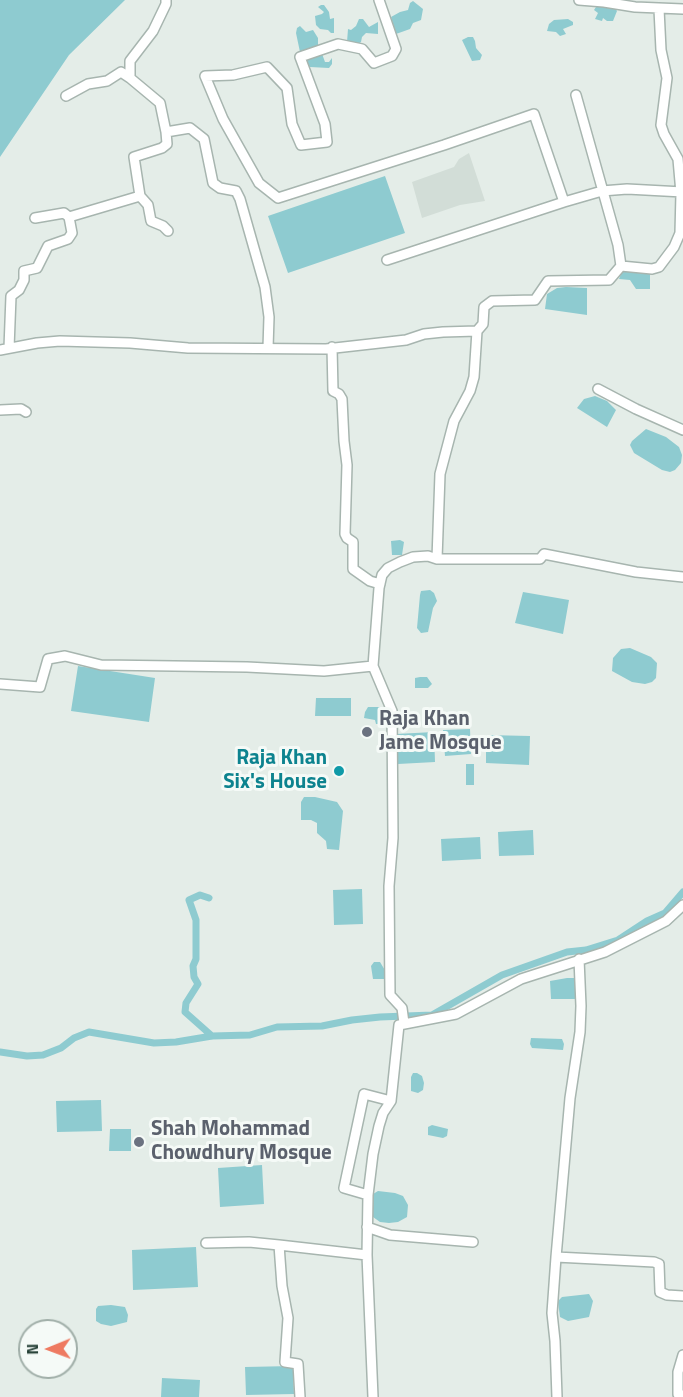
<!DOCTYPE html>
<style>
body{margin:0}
#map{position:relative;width:683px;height:1397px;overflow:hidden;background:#e4ede8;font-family:"Titillium Web",sans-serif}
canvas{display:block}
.north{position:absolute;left:18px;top:1319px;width:60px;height:60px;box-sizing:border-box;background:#f5faf7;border:2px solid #a1afa9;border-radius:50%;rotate:269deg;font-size:16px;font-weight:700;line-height:24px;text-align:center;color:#243f35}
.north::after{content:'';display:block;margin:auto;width:21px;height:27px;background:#ee7a61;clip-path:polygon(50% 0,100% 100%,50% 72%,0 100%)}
</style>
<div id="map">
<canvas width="683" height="1397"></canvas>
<div class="north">N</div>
</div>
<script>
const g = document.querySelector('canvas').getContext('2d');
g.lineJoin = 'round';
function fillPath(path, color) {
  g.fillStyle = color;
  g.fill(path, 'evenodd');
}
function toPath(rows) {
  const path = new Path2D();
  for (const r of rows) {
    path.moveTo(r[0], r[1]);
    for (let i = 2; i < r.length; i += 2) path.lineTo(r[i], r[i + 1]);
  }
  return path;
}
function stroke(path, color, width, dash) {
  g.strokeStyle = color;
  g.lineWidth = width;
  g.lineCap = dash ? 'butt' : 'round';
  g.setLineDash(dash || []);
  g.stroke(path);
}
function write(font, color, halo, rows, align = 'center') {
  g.font = font + ' "Titillium Web",sans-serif';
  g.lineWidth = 6;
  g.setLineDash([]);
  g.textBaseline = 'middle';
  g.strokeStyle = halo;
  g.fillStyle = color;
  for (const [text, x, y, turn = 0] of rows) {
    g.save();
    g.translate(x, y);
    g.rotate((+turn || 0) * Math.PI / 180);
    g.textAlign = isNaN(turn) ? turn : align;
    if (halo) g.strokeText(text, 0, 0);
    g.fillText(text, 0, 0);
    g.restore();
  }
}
fillPath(toPath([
 [469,153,485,201,460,205,422,218,412,182,454,167,459,159]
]), '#d2ddd7');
fillPath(toPath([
 [0,0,125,0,69,55,0,157],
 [413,1,423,9,421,20,413,23,410,29,396,34,391,17,400,12,408,10,410,3],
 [321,5,324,5,329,12,330,19,334,18,334,33,331,33,328,30,320,29,316,25,315,16,322,14,324,12,318,7],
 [601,6,615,8,617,11,613,21,607,21,603,18,602,21,595,19,598,13,594,10,596,7],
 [359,19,363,19,369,27,378,22,378,34,366,33,362,37,361,42,358,44,347,42,348,29,351,30,356,26],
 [568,19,573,22,573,25,563,29,566,34,560,36,556,32,547,31,549,24,554,20],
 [300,26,306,32,313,30,318,38,318,48,304,53,300,52,296,33,297,28],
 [468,37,473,37,475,41,476,48,482,55,480,60,472,61,462,40],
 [321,51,325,62,329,62,332,58,332,64,329,68,310,67,306,64,306,58],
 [385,176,405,233,288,273,268,216],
 [623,269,650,271,650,289,636,289,630,280,619,279],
 [566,287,587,288,587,315,545,309,547,294,557,288],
 [595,396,607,401,616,410,607,427,577,408,584,399],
 [646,429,666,437,679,447,682,455,681,463,675,470,670,472,662,470,634,453,630,445,632,441],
 [400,540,404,542,402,555,392,555,391,541],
 [430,590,434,593,437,601,433,608,428,632,421,633,417,628,420,595,421,591],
 [523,592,569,600,563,634,515,623],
 [630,648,651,657,657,663,656,678,652,682,645,684,632,682,612,671,613,658,621,649],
 [78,666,155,678,149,722,71,711],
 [420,677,427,677,432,684,428,688,415,688,415,678],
 [316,698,351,698,351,716,315,716],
 [368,707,387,707,389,712,384,724,376,724,375,720,364,718,365,712],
 [470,729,471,754,445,756,443,730],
 [434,732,435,762,398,764,396,734],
 [486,735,530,736,529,765,486,763],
 [466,764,474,764,474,785,466,785],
 [304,797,315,797,337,802,343,811,339,850,327,849,326,841,317,833,317,823,311,820,301,820,301,802],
 [533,830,534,855,499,856,498,832],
 [480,837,481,859,442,861,441,839],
 [362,889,363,924,334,925,333,890],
 [374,962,380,962,386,972,385,979,373,979,371,966],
 [567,978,575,978,576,981,576,999,551,999,550,981],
 [531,1038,562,1039,564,1044,563,1050,532,1048,530,1044],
 [413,1073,417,1073,422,1076,424,1083,423,1090,418,1093,411,1091,411,1077],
 [101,1100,102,1131,57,1132,56,1101],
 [432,1125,448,1129,447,1136,443,1138,428,1135,428,1127],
 [110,1129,131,1129,131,1151,109,1151],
 [262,1165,264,1204,220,1207,218,1168],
 [378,1191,395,1193,403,1196,408,1205,407,1217,398,1222,389,1223,380,1222,373,1217,373,1194],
 [196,1247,198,1287,133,1290,132,1250],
 [589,1294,593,1301,589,1317,568,1321,560,1317,558,1302,559,1300,562,1297],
 [111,1305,125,1307,128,1315,127,1322,111,1326,101,1324,96,1321,96,1309,98,1306],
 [293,1366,294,1394,246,1395,245,1367],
 [162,1378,200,1380,199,1397,161,1397]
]), '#8ecbd0');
stroke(toPath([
 [209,898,200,895,189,900,196,920,196,959,193,966,194,977,198,984,186,1003,185,1012,212,1036],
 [0,1052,27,1056,43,1055,61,1048,74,1038,89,1032,154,1043,176,1042,212,1036,250,1035,277,1027,322,1026,352,1020,380,1017,432,1015,502,975,567,952,586,950,618,940,647,921,665,913,683,892]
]), '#8ecbd0', 7);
const minor = toPath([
 [379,0,396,49,392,56,374,63,362,49,338,44,300,57,325,124,327,142,301,145,292,124,287,88,267,67,233,75,205,76,223,119,259,183,278,198,444,145,534,114,564,202,602,191,627,189,683,192],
 [579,0,604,2],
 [603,0,604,2,635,7,683,9],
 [576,95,618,245,621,266],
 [66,96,88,84,107,81,121,72,130,78],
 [166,132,190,128,204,139,213,183,220,188,236,191,240,199,265,287,269,317,268,348],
 [140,196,148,205,151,221,163,226,168,231],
 [35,218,64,213,69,217,140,196,134,157,162,148,167,144,166,132,160,103,130,78,130,61,153,31,166,4,166,0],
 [387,260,564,202],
 [332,347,333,391,339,394,342,399,344,441,347,465,345,534,347,538,353,542,353,569,370,581,380,584],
 [9,348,11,296,19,290,24,280,24,271,37,268,48,246,68,239,72,233,69,217],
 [0,350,37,343,60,341,130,343,188,348,326,349,406,340,424,334,443,332,477,331,483,324,484,307,492,301,535,300,548,281,609,280,621,266,652,269,659,267,674,247,680,233,681,193,678,159,664,134,661,125,667,78,661,50,659,9],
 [598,389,636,409,683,430],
 [0,410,21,409,26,412],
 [437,559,440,474,454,421,470,391,474,377,477,331],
 [373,666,392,711,393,838,389,886,390,995,402,1008,404,1023],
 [0,684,40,687,48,659,65,656,101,665,247,667,324,671,373,666,379,588,382,575,388,568,400,562,413,557,428,556,437,559,540,559,544,554,636,572,683,577],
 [579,959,581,1006,580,1032,570,1098,556,1257,654,1262,659,1264,660,1292,667,1295,683,1296],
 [368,1195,373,1154,379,1126,383,1113,391,1101],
 [367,1227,390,1235,473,1242],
 [206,1243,249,1242,279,1245,282,1286,288,1318,285,1362,298,1364,300,1397],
 [279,1245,367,1255,368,1195,344,1188,364,1094,391,1101,399,1025,456,1014,521,979,605,952,666,921,683,905],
 [367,1255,373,1397],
 [556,1257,552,1313,555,1341,557,1397],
 [683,1355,678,1372,678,1394,683,1395]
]);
stroke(minor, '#a7b5af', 12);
stroke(minor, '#fff', 9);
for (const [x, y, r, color] of [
 [367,732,6,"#6b7280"],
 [339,771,6,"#0f9aa8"],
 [139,1142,6,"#6b7280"]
]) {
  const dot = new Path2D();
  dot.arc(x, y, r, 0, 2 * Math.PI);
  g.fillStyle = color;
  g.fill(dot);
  stroke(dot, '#f5faf7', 2);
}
write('bold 21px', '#5b616d', '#f5faf7', [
 ["Raja Khan",379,720],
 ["Jame Mosque",379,744],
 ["Shah Mohammad",151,1130],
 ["Chowdhury Mosque",151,1154]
], 'left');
write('bold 21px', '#0d838f', '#f5faf7', [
 ["Raja Khan",327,759],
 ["Six's House",327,783]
], 'right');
</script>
